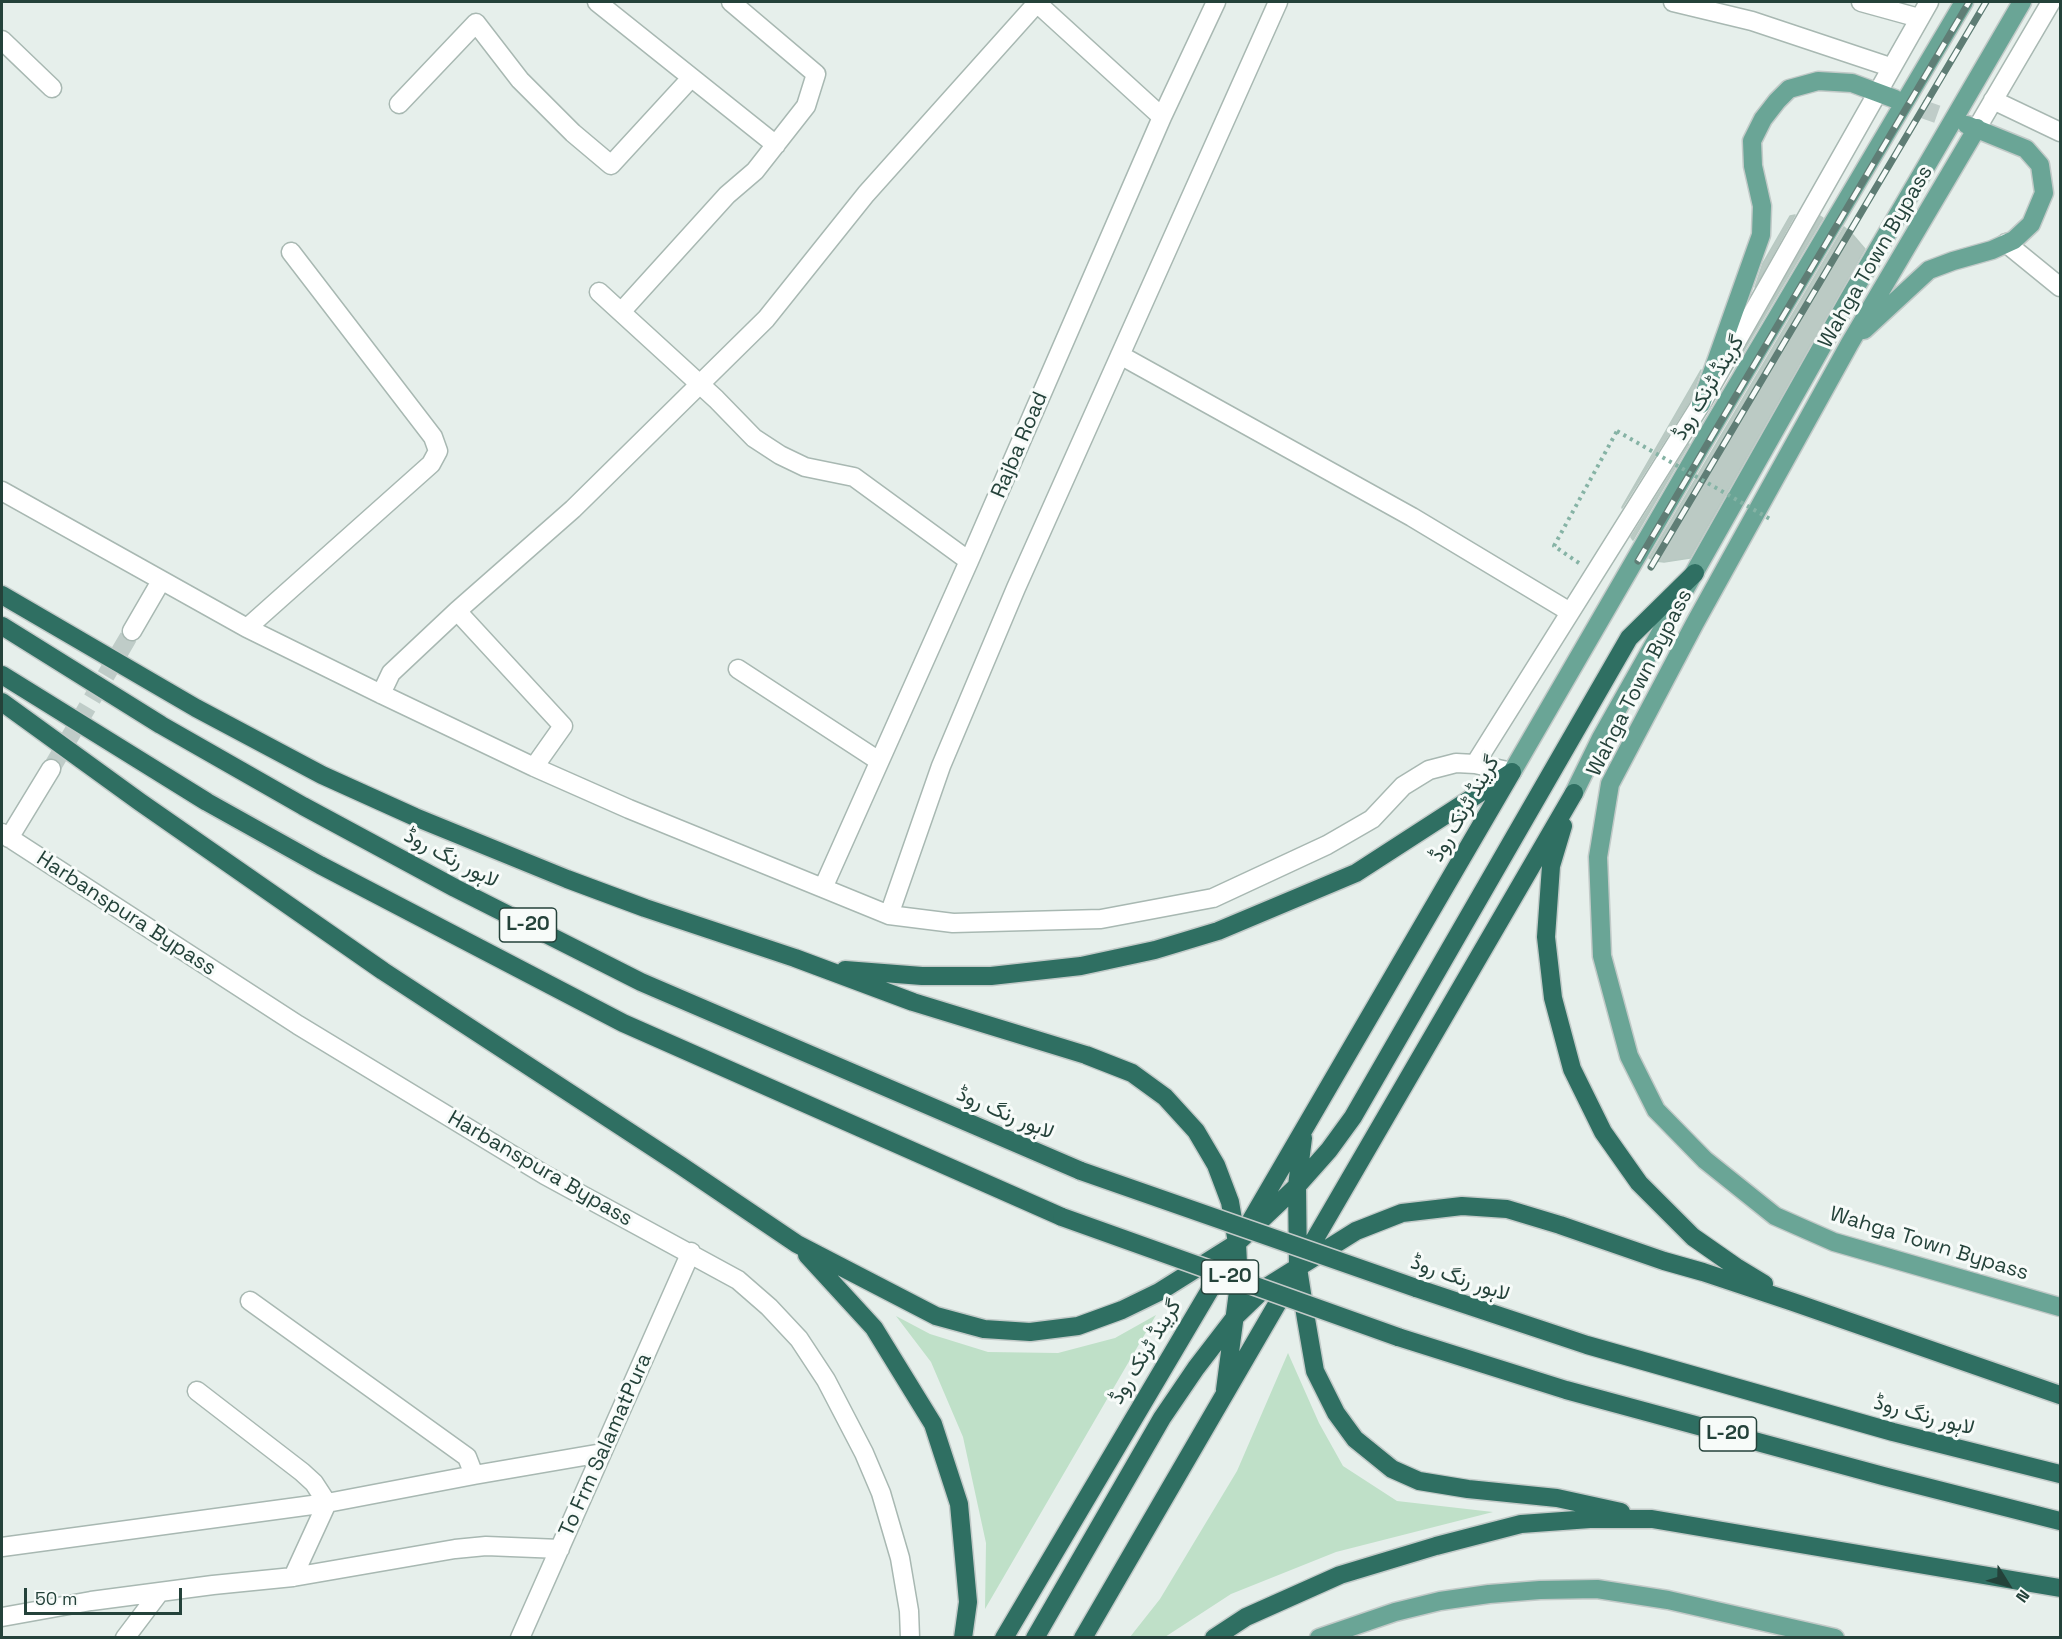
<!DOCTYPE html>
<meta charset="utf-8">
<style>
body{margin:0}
#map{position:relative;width:2062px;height:1639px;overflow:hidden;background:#e6efeb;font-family:"Space Grotesk",sans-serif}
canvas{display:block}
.frame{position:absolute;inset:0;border:3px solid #24423a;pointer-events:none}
.north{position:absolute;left:1978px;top:1555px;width:60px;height:60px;-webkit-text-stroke:4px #f7fbf9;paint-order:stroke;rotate:127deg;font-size:16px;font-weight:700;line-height:24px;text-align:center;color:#24423a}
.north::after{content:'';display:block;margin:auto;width:21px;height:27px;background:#24423a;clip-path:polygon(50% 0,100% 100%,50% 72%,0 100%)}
.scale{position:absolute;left:24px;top:1588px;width:158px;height:27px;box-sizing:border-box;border:3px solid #24423a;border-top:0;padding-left:8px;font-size:18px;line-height:21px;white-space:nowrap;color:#24423a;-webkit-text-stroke:4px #f7fbf9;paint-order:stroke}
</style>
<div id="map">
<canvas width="2062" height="1639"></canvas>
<div class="frame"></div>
<div class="north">N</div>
<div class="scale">50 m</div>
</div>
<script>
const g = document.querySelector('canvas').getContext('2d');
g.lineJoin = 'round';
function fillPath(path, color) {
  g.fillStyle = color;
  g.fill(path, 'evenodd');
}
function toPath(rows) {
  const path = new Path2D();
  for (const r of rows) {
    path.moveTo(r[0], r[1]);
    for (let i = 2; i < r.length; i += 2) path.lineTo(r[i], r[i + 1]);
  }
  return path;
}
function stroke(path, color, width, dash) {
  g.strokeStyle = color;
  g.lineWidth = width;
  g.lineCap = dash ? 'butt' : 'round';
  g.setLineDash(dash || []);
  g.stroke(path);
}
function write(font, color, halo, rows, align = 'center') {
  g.font = font + ' "Space Grotesk",Vazirmatn,sans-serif';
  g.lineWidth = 6;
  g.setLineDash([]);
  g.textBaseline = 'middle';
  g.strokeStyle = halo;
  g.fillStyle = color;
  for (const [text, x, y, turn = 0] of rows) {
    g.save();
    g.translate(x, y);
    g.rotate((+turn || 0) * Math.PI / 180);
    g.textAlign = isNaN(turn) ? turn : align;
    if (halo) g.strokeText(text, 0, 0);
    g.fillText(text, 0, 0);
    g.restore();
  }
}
fillPath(toPath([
 [1156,1315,985,1609,986,1543,963,1437,931,1362,896,1316,930,1334,988,1352,1058,1353,1115,1338],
 [1288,1353,1319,1423,1343,1466,1397,1501,1493,1512,1336,1552,1231,1594,1165,1637,1130,1637,1160,1599,1237,1471]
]), '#bfe0c8');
const building = toPath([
 [1795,215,1755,287,1763,263,1790,216,1795,215],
 [1820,216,1823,218,1739,359,1820,216],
 [1844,227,1853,235,1865,249,1690,558,1664,562,1656,561,1649,558,1844,227],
 [1701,370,1691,399,1622,508,1622,507,1701,370],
 [1689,444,1633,540,1631,537,1689,444]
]);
fillPath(building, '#bbcac4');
stroke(building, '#b8c9c2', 1.5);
stroke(toPath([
 [51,769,132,631]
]), '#bfccc8', 18, [18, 9]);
stroke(toPath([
 [1895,99,1967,125]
]), '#bfccc8', 18, [18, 9]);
const minor = toPath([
 [597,2,776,145],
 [1673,2,1752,21,1890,67],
 [1861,2,1919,18],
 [2,40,52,88],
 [1993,100,2060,132],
 [399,104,476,23,520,80,573,133,611,165,691,78],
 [1977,128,2051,2],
 [2006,243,2060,287],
 [599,292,716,399,754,438,780,455,805,467,854,477,969,561],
 [621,312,727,195,755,171,806,106,816,74,731,2],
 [1120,355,1412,517,1570,612],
 [2,491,247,628,381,694,534,767,629,809,889,915,953,923,1101,919,1213,898,1327,845,1372,819,1403,786,1429,770,1456,763,1475,764,1512,772],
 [457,611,563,726,534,767],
 [247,628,431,464,438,451,433,437,291,252],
 [132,631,161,581],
 [738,669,879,761],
 [381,694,391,673,457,611,573,509,766,319,866,194,1037,3,1162,117],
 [1475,764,1701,404,1929,2],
 [2,833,298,1025,545,1175,738,1280,769,1307,799,1339,826,1380,864,1453,881,1493,900,1558,909,1611,910,1638],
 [9,838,51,769],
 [823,888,969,561,1162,117,1216,2],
 [889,915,941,766,1016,588,1278,2],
 [197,1391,302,1472,314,1483,327,1503,293,1577],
 [474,1475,602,1453],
 [2,1547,327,1503,474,1475,467,1457,250,1301],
 [2,1617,91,1601,213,1585,293,1577,455,1549,486,1546,560,1549],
 [125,1638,159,1593],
 [520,1638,691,1252]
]);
const major = toPath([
 [1977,128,1850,343,1695,623,1610,784,1598,857,1602,956,1629,1056,1656,1110,1705,1160,1775,1216,1834,1242,2060,1307],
 [1864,330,1929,270,1953,261,1992,250,2014,240,2031,224,2044,193,2040,165,2026,149,1967,125],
 [1701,404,1761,235,1762,206,1753,166,1752,141,1763,119,1777,101,1789,89,1818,81,1852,83,1895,99],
 [1512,772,1701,446,1964,2],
 [1574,793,1601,738,1850,297,2022,2],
 [1319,1638,1395,1612,1440,1601,1489,1594,1540,1590,1597,1589,1668,1600,1835,1638]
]);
const highway = toPath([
 [2,595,196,708,322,775,415,817,567,879,645,908,795,958,913,1002,1086,1055,1132,1073,1165,1097,1196,1131,1216,1165,1230,1202,1237,1243,1239,1284,1225,1390],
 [2,626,161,725,303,806,455,888,641,982,1081,1171],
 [2,675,207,802,320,865,623,1023,1062,1217],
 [2,702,140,802,383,971,680,1165,797,1244,936,1316,984,1329,1030,1332,1078,1326,1122,1310,1159,1292,1237,1243,1297,1186,1329,1150,1353,1117,1629,638,1695,573],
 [1563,826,1551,866,1546,937,1553,998,1572,1069,1603,1132,1639,1183,1693,1237,1736,1267,1764,1284],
 [845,970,922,976,991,976,1081,966,1155,950,1218,931,1356,873,1509,774],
 [1303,1138,1297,1186,1298,1268,1306,1319,1315,1371,1336,1413,1355,1439,1392,1469,1419,1481,1468,1489,1557,1498,1621,1512],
 [1247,1227,1512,772],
 [807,1255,874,1328,933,1424,959,1504,968,1602,963,1638],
 [1416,1288,1587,1345,1893,1432,2060,1474],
 [1398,1337,1566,1390,1883,1476,2060,1521],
 [1004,1638,1227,1261],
 [1035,1638,1162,1418,1196,1368,1236,1316,1265,1288,1356,1231,1402,1213,1462,1206,1507,1209,1560,1225,1664,1261,1703,1272,1793,1302,2060,1395],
 [1083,1638,1574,793],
 [1214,1638,1246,1617,1340,1575,1436,1546,1521,1524,1590,1519,1652,1519,2060,1588]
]);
stroke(minor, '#a8b8b2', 21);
stroke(major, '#c2cac8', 21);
stroke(highway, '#c2cac8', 21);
stroke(toPath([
 [1579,563,1554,546,1617,431]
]), '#86b3a5', 4, [3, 4.5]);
stroke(minor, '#fff', 18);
stroke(major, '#6aa596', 18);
stroke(highway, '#2f6f62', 18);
const rail = toPath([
 [1638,561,1969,2],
 [1651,567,1986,2]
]);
stroke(rail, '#5f7d75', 7);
stroke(rail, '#f7fbf9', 4.5, [14]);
const highwayBridge = toPath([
 [1081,1171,1416,1288],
 [1062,1217,1398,1337]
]);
stroke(highwayBridge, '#c2cac8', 21, []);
stroke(toPath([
 [1617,431,1770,519]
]), '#86b3a5', 4, [3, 4.5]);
stroke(highwayBridge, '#2f6f62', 18);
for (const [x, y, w] of [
 [528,925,57],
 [1230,1277,57],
 [1728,1434,57]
]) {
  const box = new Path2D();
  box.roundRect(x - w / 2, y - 17, w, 34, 4.5);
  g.fillStyle = '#f7fbf9';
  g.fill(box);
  stroke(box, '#24423a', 1.5);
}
write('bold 20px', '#24423a', null, [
 ["L-20",528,925],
 ["L-20",1230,1277],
 ["L-20",1728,1434]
]);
write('21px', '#24423a', '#f7fbf9', [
 ["Wahga Town Bypass",1876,257,-60],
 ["گرینڈ ٹرنک روڈ",1709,388,-59],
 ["Rajba Road",1020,445,-67],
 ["Wahga Town Bypass",1640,683,-63],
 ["گرینڈ ٹرنک روڈ",1465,809,-60],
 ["لاہور رنگ روڈ",451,859,28],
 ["Harbanspura Bypass",126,914,33],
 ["لاہور رنگ روڈ",1005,1114,23],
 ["Harbanspura Bypass",540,1169,30],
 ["Wahga Town Bypass",1929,1244,17],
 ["لاہور رنگ روڈ",1460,1279,19],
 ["گرینڈ ٹرنک روڈ",1146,1352,-59],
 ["لاہور رنگ روڈ",1924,1416,15],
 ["To Frm SalamatPura",606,1445,-66]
]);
</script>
